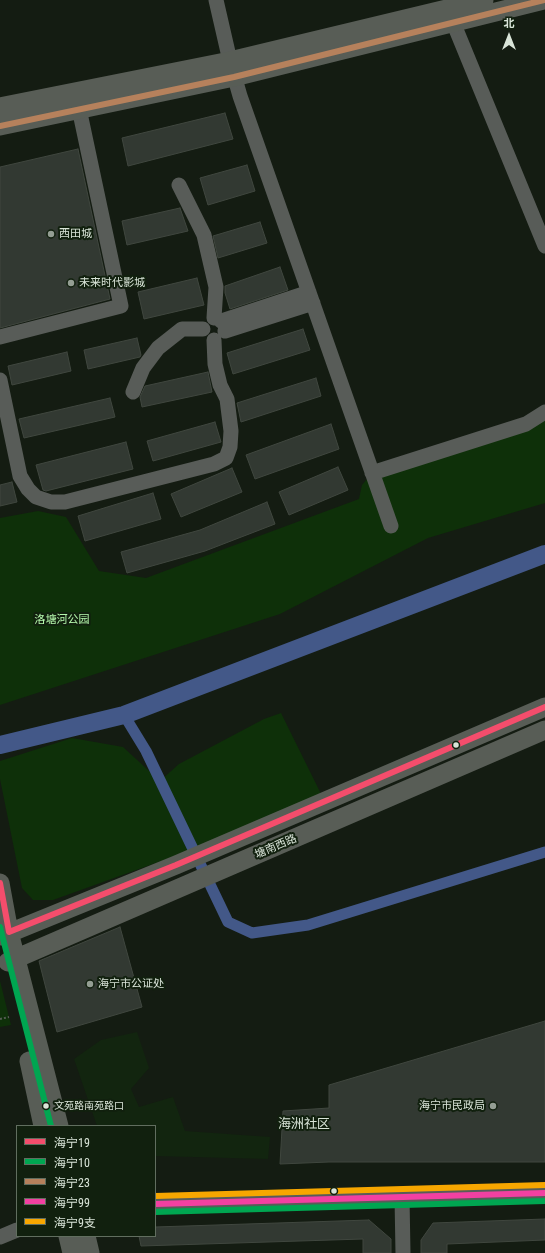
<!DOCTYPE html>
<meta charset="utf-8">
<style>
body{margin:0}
#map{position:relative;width:545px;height:1253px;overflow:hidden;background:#141c12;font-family:"Roboto Condensed","Noto Sans SC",sans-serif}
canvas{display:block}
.legend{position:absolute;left:16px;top:1125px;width:140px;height:112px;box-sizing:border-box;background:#11200e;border:1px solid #616e5f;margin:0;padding:5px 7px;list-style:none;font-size:12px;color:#d9e4d8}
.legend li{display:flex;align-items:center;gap:8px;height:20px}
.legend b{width:20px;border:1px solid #616e5f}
.north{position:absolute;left:489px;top:16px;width:40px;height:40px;-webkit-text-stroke:3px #11200e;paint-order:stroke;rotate:0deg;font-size:11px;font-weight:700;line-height:16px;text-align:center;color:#d9e4d8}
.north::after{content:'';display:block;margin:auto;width:14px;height:18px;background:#d9e4d8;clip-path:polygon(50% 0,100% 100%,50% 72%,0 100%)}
</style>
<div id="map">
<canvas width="545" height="1253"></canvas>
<ul class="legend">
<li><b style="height:5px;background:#f44d6c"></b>海宁19</li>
<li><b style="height:5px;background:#00a651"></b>海宁10</li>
<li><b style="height:5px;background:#b6815c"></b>海宁23</li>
<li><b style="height:5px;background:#f240a1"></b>海宁99</li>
<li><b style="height:5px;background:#f7a600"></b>海宁9支</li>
</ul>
<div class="north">北</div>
</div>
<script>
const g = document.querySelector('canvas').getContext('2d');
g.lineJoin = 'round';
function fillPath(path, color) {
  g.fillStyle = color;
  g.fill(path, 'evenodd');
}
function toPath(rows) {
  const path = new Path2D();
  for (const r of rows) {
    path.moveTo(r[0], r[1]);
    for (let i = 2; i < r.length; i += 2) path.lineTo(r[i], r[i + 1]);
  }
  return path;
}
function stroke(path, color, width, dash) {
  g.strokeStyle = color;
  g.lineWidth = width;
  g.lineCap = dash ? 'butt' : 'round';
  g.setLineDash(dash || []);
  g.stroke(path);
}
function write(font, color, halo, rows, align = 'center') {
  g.font = font + ' "Roboto Condensed","Noto Sans SC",sans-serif';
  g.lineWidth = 4;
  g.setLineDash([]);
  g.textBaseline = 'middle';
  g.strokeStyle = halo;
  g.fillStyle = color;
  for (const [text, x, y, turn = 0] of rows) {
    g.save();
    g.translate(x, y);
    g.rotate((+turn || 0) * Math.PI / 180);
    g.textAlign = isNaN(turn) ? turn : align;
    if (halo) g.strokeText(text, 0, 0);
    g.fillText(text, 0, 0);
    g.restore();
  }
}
fillPath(toPath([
 [137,1032,149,1068,131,1089,139,1107,173,1097,185,1131,270,1137,268,1159,155,1156,155,1126,97,1126,74,1059,101,1040]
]), '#12250f');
fillPath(toPath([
 [545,412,545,503,428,538,280,614,0,705,0,518,38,511,66,517,99,571,146,578,359,499,362,485,372,473],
 [281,713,325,802,53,900,33,900,22,888,0,779,0,761,72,738,123,747,160,781,179,764,264,719],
 [0,981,11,1025,0,1027]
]), '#0e3009');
stroke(toPath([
 [124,715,146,751,228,922,252,933,308,925,545,852]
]), '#435888', 11);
stroke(toPath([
 [0,745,124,715,545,554]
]), '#435888', 18);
const building = toPath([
 [225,113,233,139,128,166,122,138,225,113],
 [78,149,110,299,0,328,0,167,78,149],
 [247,165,255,191,208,205,200,178,247,165],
 [180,208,188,231,127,245,122,221,180,208],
 [260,222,267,243,218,258,213,236,260,222],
 [280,267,288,290,230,309,225,293,225,286,280,267],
 [197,278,204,305,144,319,138,292,197,278],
 [303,329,310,350,233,374,227,353,303,329],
 [137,338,141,355,140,357,88,369,84,350,137,338],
 [67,352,71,371,12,385,8,366,67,352],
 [208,372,212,392,142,407,140,397,145,386,208,372],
 [316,378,321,396,241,422,237,403,316,378],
 [110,398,115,417,24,438,19,419,110,398],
 [215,422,221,442,153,461,147,441,215,422],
 [331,424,339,449,255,479,246,455,331,424],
 [126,442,133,469,46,491,43,490,36,465,126,442],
 [338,467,348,490,289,515,279,492,338,467],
 [232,468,242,492,181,517,171,494,232,468],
 [12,482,17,502,0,506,0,485,12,482],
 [153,493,161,519,85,541,78,516,153,493],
 [267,502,275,524,205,551,127,573,121,552,200,530,267,502],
 [120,927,142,1007,57,1032,39,961,120,927],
 [545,1021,545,1162,329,1162,280,1164,283,1111,329,1108,329,1085,545,1021],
 [545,1219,545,1240,447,1244,447,1253,421,1253,421,1240,433,1223,545,1219],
 [369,1220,391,1239,391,1253,363,1253,363,1239,141,1246,139,1236,155,1236,155,1227,369,1220]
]);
fillPath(building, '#323932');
stroke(building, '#40473f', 1);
stroke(toPath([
 [0,1019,9,1017]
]), '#575c56', 2, [2, 2]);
stroke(toPath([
 [216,0,230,61,240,96,391,526],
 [453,22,545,246],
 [179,185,204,235,216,287,214,318],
 [221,321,309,292],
 [225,331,313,303],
 [0,337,121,306,77,99],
 [0,380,20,476,28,489,36,497,51,502,65,502,214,464,226,458,230,447,231,431,227,399,220,385,215,364,214,340],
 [133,392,143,368,158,348,182,329,203,329],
 [372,473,526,424,545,412],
 [402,1197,403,1253],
 [155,1204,545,1193],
 [0,1237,17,1230]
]), '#585c58', 15);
stroke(toPath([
 [0,107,230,61,484,0],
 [0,126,234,77,544,0],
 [0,883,9,932,59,1126],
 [2,936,176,865,545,707],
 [8,962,545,730],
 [29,1061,43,1126],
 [68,1236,72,1253],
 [86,1236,90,1253]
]), '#585d56', 19);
stroke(toPath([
 [0,883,9,932,176,865,545,707]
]), '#f44d6c', 6);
stroke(toPath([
 [0,927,51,1126],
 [155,1212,545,1201]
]), '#00a651', 6);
stroke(toPath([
 [0,126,234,77,544,0]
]), '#b6815c', 6);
stroke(toPath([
 [155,1204,545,1193]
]), '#f240a1', 6);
stroke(toPath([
 [155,1196,545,1185]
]), '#f7a600', 6);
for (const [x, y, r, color] of [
 [51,234,4,"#949e93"],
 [71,283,4,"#949e93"],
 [456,745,3.5,"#d9e4d8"],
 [90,984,4,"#949e93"],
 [46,1106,3.5,"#d9e4d8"],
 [493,1106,4,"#949e93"],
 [334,1191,3.5,"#d9e4d8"]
]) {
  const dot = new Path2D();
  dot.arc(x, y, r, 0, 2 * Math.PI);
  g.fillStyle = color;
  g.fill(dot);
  stroke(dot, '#11200e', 1.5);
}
write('10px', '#d9e4d8', '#11200e', [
 ["文苑路南苑路口",54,1106]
], 'left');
write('11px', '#d9e4d8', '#11200e', [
 ["西田城",59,234],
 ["未来时代影城",79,283],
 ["海宁市公证处",98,984],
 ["海宁市民政局",485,1106,"right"]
], 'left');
write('11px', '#b5f8ac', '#11200e', [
 ["洛塘河公园",62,620]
]);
write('11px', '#d9e4d8', '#11200e', [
 ["塘南西路",276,847,-23]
]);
write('13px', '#d9e4d8', '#11200e', [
 ["海洲社区",304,1125]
]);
</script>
